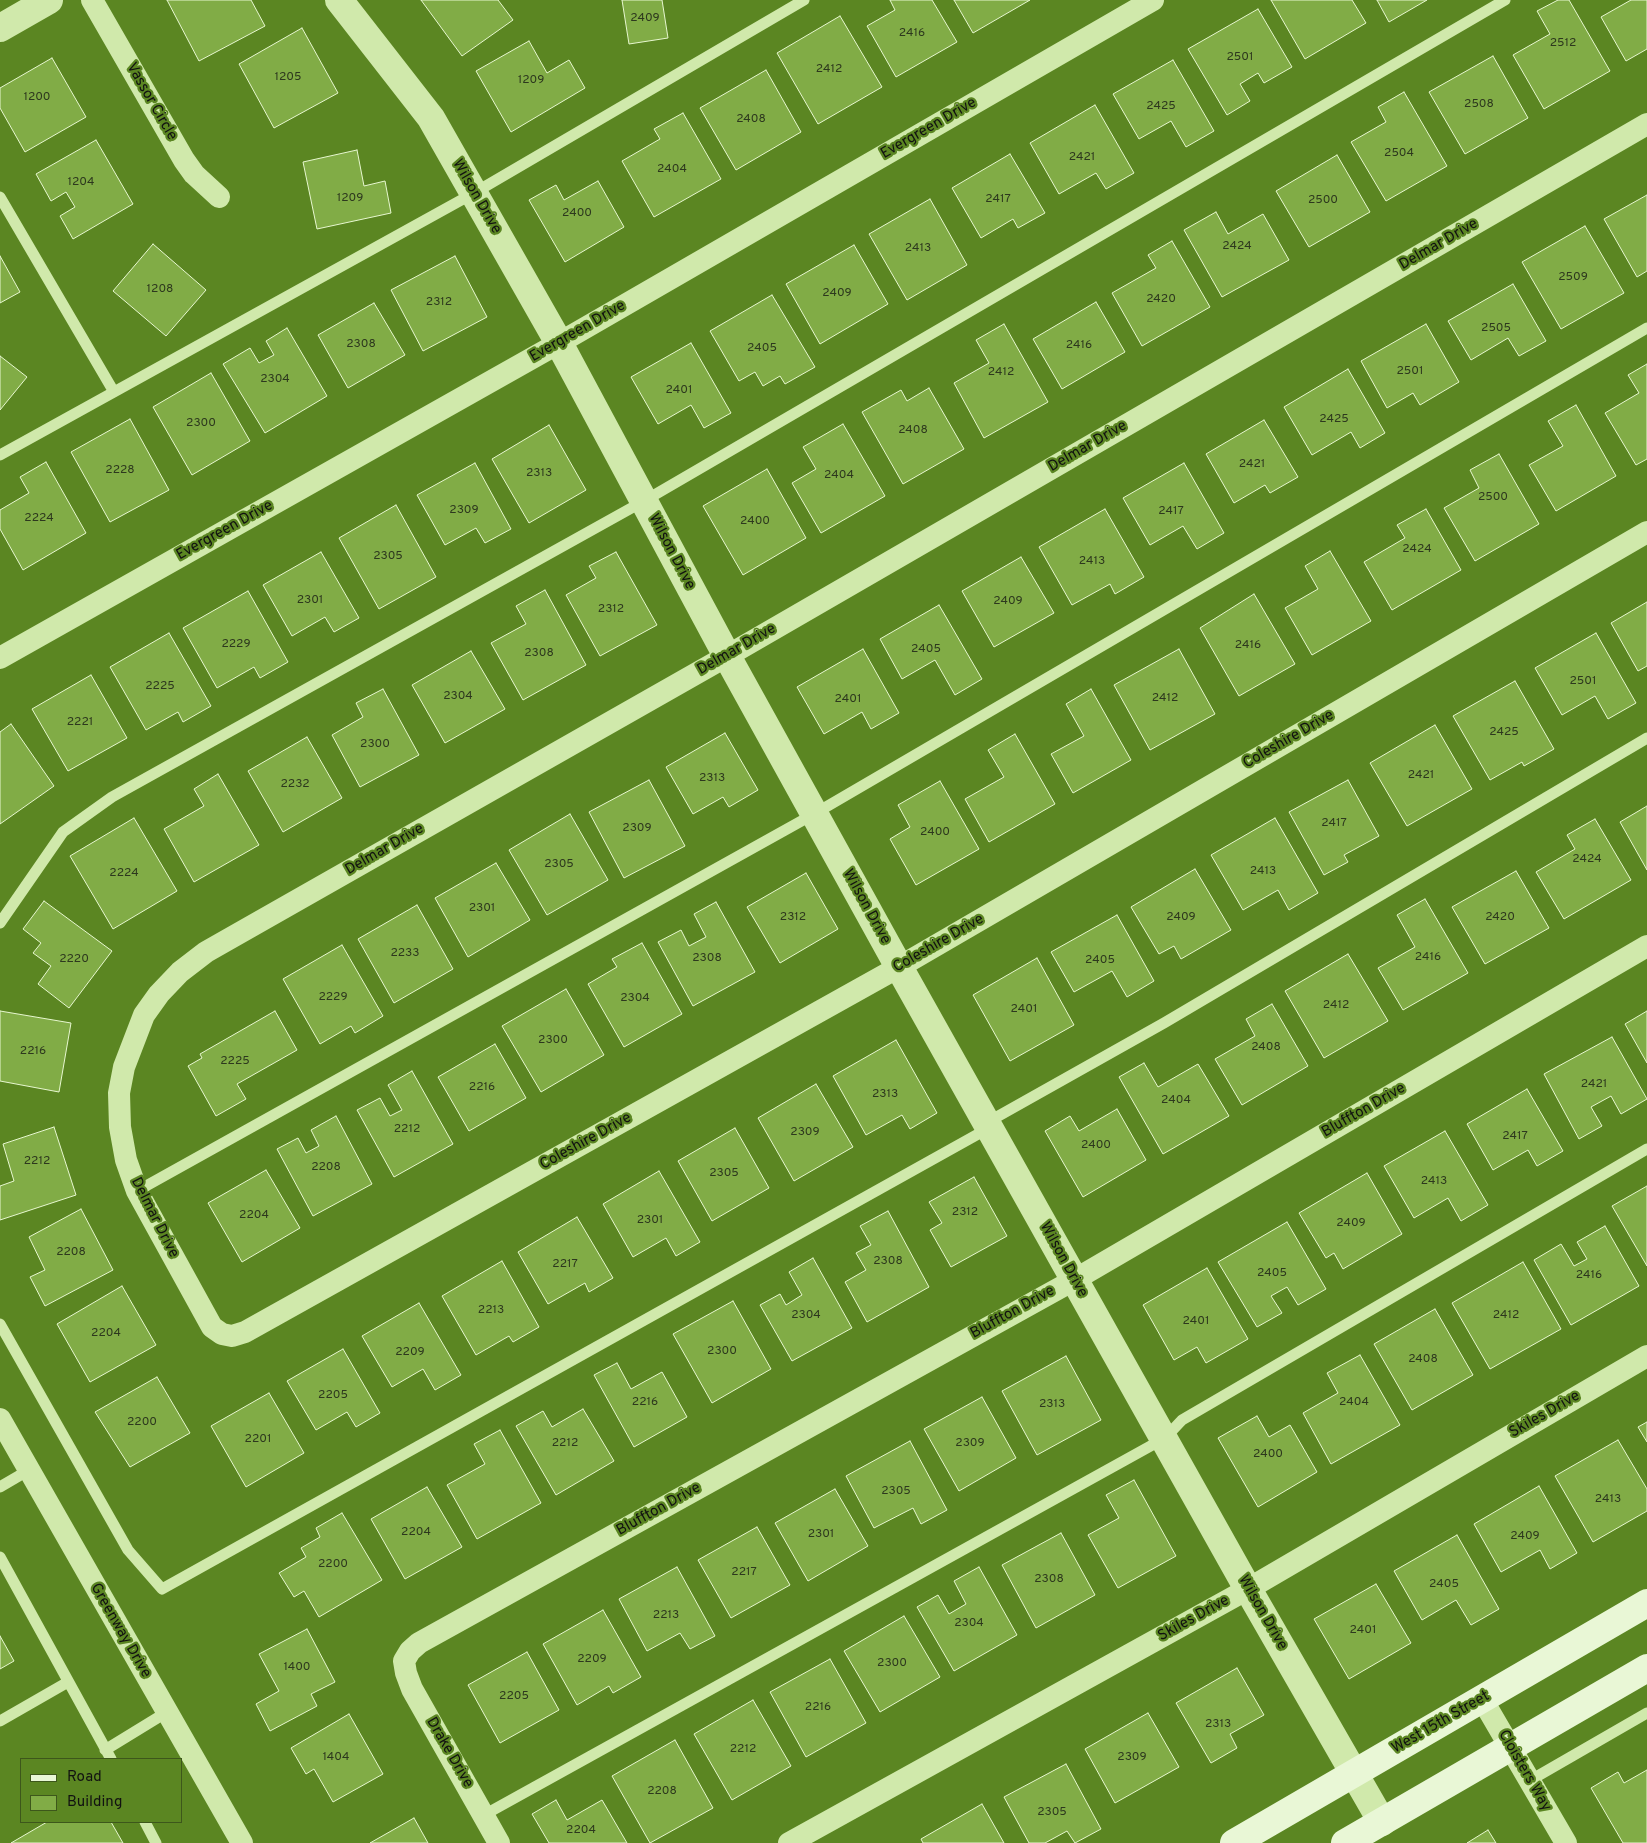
<!DOCTYPE html>
<style>
body{margin:0}
#map{position:relative;width:1647px;height:1843px;overflow:hidden;background:#5b8622;font-family:Overpass,sans-serif}
canvas{display:block}
.legend{position:absolute;left:20px;top:1758px;width:162px;height:65px;box-sizing:border-box;background:#5b8622;border:1px solid #3d571b;margin:0;padding:6px 9px;list-style:none;font-size:15px;color:#111}
.legend li{display:flex;align-items:center;gap:10px;height:25px}
.legend b{width:25px;border:1px solid #3d571b}
</style>
<div id="map">
<canvas width="1647" height="1843"></canvas>
<ul class="legend">
<li><b style="height:6px;background:#e9f7d6"></b>Road</li>
<li><b style="height:14px;background:#81ac46"></b>Building</li>
</ul>
</div>
<script>
const g = document.querySelector('canvas').getContext('2d');
g.lineJoin = 'round';
function fillPath(path, color) {
  g.fillStyle = color;
  g.fill(path, 'evenodd');
}
function toPath(rows) {
  const path = new Path2D();
  for (const r of rows) {
    path.moveTo(r[0], r[1]);
    for (let i = 2; i < r.length; i += 2) path.lineTo(r[i], r[i + 1]);
  }
  return path;
}
function stroke(path, color, width, dash) {
  g.strokeStyle = color;
  g.lineWidth = width;
  g.lineCap = dash ? 'butt' : 'round';
  g.setLineDash(dash || []);
  g.stroke(path);
}
function write(font, color, halo, rows, align = 'center') {
  g.font = font + ' Overpass,sans-serif';
  g.lineWidth = 4.5;
  g.setLineDash([]);
  g.textBaseline = 'middle';
  g.strokeStyle = halo;
  g.fillStyle = color;
  for (const [text, x, y, turn = 0] of rows) {
    g.save();
    g.translate(x, y);
    g.rotate((+turn || 0) * Math.PI / 180);
    g.textAlign = isNaN(turn) ? turn : align;
    if (halo) g.strokeText(text, 0, 0);
    g.fillText(text, 0, 0);
    g.restore();
  }
}
const building = toPath([
 [167,0,251,0,265,26,199,61,167,0],
 [421,0,498,0,513,20,462,56,421,0],
 [622,0,662,0,668,38,629,44,622,0],
 [890,0,932,0,957,42,896,77,867,26,895,10,890,0],
 [954,0,1030,0,973,33,954,0],
 [1271,0,1352,0,1366,23,1305,59,1271,0],
 [1377,0,1427,0,1389,22,1377,0],
 [1558,0,1569,0,1610,71,1544,109,1513,55,1550,34,1537,11,1558,0],
 [1631,0,1647,0,1647,49,1626,61,1601,17,1631,0],
 [1258,9,1292,67,1264,83,1258,73,1240,84,1250,101,1227,115,1188,49,1258,9],
 [840,16,882,87,818,124,777,53,840,16],
 [302,28,338,93,274,128,239,64,302,28],
 [529,41,547,73,569,60,585,88,511,132,476,71,529,41],
 [1493,56,1528,118,1465,154,1429,92,1493,56],
 [52,58,86,117,25,152,0,108,0,88,52,58],
 [1173,60,1214,131,1186,147,1171,121,1139,139,1113,94,1173,60],
 [766,70,801,132,736,170,700,108,766,70],
 [1404,92,1447,166,1386,201,1351,142,1386,122,1378,107,1404,92],
 [1095,105,1134,173,1106,189,1096,173,1059,194,1030,143,1095,105],
 [683,113,721,179,654,217,622,161,660,139,654,129,683,113],
 [96,140,133,204,73,239,60,216,75,207,66,192,51,201,36,174,96,140],
 [357,150,364,186,385,181,391,213,317,229,303,162,357,150],
 [1010,154,1045,213,1018,228,1013,219,981,238,952,188,1010,154],
 [1337,155,1370,212,1309,247,1276,191,1337,155],
 [598,181,624,227,565,262,529,200,556,185,564,200,598,181],
 [1647,195,1647,271,1637,277,1604,219,1647,195],
 [930,199,967,265,907,300,869,234,930,199],
 [1216,212,1228,234,1263,214,1289,260,1222,297,1184,230,1216,212],
 [1585,226,1624,293,1561,329,1522,262,1585,226],
 [1172,241,1210,307,1142,346,1112,293,1156,268,1148,255,1172,241],
 [153,244,206,290,166,336,113,291,153,244],
 [854,245,888,304,820,344,786,284,854,245],
 [0,256,20,292,0,303,0,256],
 [455,256,487,317,423,351,391,290,455,256],
 [1513,284,1546,341,1519,356,1508,338,1471,360,1448,321,1513,284],
 [772,295,815,367,785,384,780,376,763,386,755,372,739,381,710,331,772,295],
 [1096,302,1125,352,1062,389,1033,339,1096,302],
 [374,303,405,355,348,388,318,335,374,303],
 [1004,324,1048,402,984,438,954,383,989,363,976,340,1004,324],
 [1426,324,1459,382,1420,405,1413,393,1387,408,1361,361,1426,324],
 [287,328,327,396,265,433,223,364,250,348,259,363,274,355,266,341,287,328],
 [691,343,731,413,704,428,691,405,658,424,631,377,691,343],
 [0,356,27,377,0,410,0,356],
 [1647,364,1647,459,1636,465,1605,413,1639,393,1628,375,1647,364],
 [1348,369,1385,433,1360,448,1351,432,1312,455,1284,407,1348,369],
 [211,373,250,441,192,475,153,407,211,373],
 [929,388,964,449,903,484,862,412,901,390,907,401,929,388],
 [1576,405,1616,476,1556,511,1529,465,1563,446,1548,421,1576,405],
 [130,419,169,490,110,522,71,452,130,419],
 [1264,420,1298,477,1270,493,1265,485,1234,503,1206,454,1264,420],
 [843,424,885,496,821,533,792,483,816,469,803,447,843,424],
 [549,425,586,490,529,523,492,459,549,425],
 [1499,454,1539,524,1475,561,1444,508,1479,488,1470,470,1499,454],
 [46,462,86,533,23,570,0,529,0,510,29,493,20,477,46,462],
 [475,463,511,529,485,543,476,528,445,545,417,495,475,463],
 [1184,463,1224,533,1197,549,1183,526,1150,545,1123,498,1184,463],
 [767,469,806,538,743,575,703,506,767,469],
 [396,505,436,577,379,609,339,538,396,505],
 [1105,509,1144,577,1115,594,1110,584,1072,605,1039,547,1105,509],
 [1426,509,1461,570,1392,610,1364,562,1405,538,1397,525,1426,509],
 [1330,551,1371,621,1312,655,1285,608,1318,589,1305,566,1330,551],
 [321,552,359,618,334,632,325,617,292,636,263,585,321,552],
 [616,552,657,625,600,656,566,595,596,578,589,566,616,552],
 [1021,557,1054,613,994,647,962,591,1021,557],
 [545,590,586,665,523,700,491,643,526,624,516,606,545,590],
 [248,591,288,662,260,678,254,667,217,688,183,628,248,591],
 [1254,594,1295,664,1239,696,1200,628,1254,594],
 [1647,602,1647,666,1638,671,1611,623,1647,602],
 [939,605,982,679,955,695,935,660,902,679,880,639,939,605],
 [169,633,211,706,183,722,178,712,146,730,110,667,169,633],
 [1596,633,1636,703,1608,719,1595,696,1562,715,1535,668,1596,633],
 [863,649,899,713,871,729,862,712,824,734,797,687,863,649],
 [1179,649,1215,714,1150,750,1114,685,1179,649],
 [471,651,505,709,445,743,412,685,471,651],
 [91,675,127,738,68,771,32,709,91,675],
 [1515,681,1554,749,1524,766,1522,762,1490,780,1453,716,1515,681],
 [383,689,419,755,360,787,332,735,363,717,356,703,383,689],
 [1091,689,1131,760,1073,793,1051,754,1084,736,1066,704,1091,689],
 [11,724,54,786,0,824,0,732,11,724],
 [1435,725,1472,789,1407,826,1370,763,1435,725],
 [725,733,758,790,729,807,723,797,693,814,666,767,725,733],
 [1015,734,1055,804,989,842,965,799,1004,777,988,750,1015,734],
 [307,737,342,798,283,832,248,771,307,737],
 [218,774,259,845,194,882,164,829,204,806,194,789,218,774],
 [649,780,685,846,624,878,589,812,649,780],
 [1348,780,1379,836,1344,855,1348,862,1324,875,1289,812,1348,780],
 [940,781,979,849,916,885,890,839,910,827,898,805,940,781],
 [1647,806,1647,870,1620,822,1647,806],
 [570,814,608,880,547,915,509,850,570,814],
 [134,818,177,891,113,929,70,856,134,818],
 [1275,818,1318,893,1289,910,1278,890,1243,910,1211,855,1275,818],
 [1595,819,1631,880,1564,919,1536,872,1575,849,1567,835,1595,819],
 [496,863,530,920,468,957,435,898,496,863],
 [1195,869,1231,930,1181,959,1174,946,1159,954,1131,907,1195,869],
 [1516,871,1549,928,1485,964,1452,907,1516,871],
 [806,873,838,929,780,963,747,907,806,873],
 [1425,899,1468,973,1403,1010,1378,968,1415,947,1397,915,1425,899],
 [44,901,112,951,69,1008,38,984,51,966,33,953,41,943,23,929,44,901],
 [716,902,755,972,693,1006,658,942,681,930,689,946,706,937,694,914,716,902],
 [417,905,453,969,394,1003,358,939,417,905],
 [1117,915,1154,981,1127,997,1112,971,1074,992,1051,952,1117,915],
 [642,943,682,1014,624,1047,588,984,617,967,612,959,642,943],
 [342,945,383,1016,355,1033,351,1026,320,1044,283,979,342,945],
 [1348,954,1388,1021,1324,1058,1285,991,1348,954],
 [1037,958,1074,1025,1010,1061,973,995,1037,958],
 [566,989,604,1055,541,1092,502,1026,566,989],
 [1272,1004,1308,1066,1242,1105,1215,1059,1255,1036,1246,1019,1272,1004],
 [0,1011,71,1023,59,1092,0,1081,0,1011],
 [275,1011,297,1050,237,1084,246,1099,216,1116,188,1066,202,1058,200,1054,275,1011],
 [1647,1011,1647,1063,1625,1024,1647,1011],
 [1612,1037,1647,1099,1621,1114,1611,1096,1591,1107,1602,1126,1579,1139,1544,1074,1612,1037],
 [896,1040,937,1113,910,1129,902,1115,866,1135,833,1076,896,1040],
 [495,1044,526,1098,469,1131,438,1077,495,1044],
 [1144,1063,1158,1087,1198,1064,1229,1116,1163,1154,1119,1077,1144,1063],
 [412,1071,453,1144,394,1177,357,1110,380,1098,390,1116,402,1110,388,1085,412,1071],
 [816,1084,853,1147,794,1181,758,1118,816,1084],
 [1527,1089,1563,1151,1537,1166,1528,1150,1493,1170,1467,1124,1527,1089],
 [1117,1109,1146,1160,1083,1197,1045,1131,1070,1116,1079,1131,1117,1109],
 [336,1116,372,1184,313,1216,277,1149,298,1138,306,1153,319,1146,311,1130,336,1116],
 [54,1127,76,1195,0,1220,0,1186,14,1181,3,1144,54,1127],
 [735,1128,769,1188,712,1221,678,1161,735,1128],
 [1445,1131,1488,1205,1461,1221,1448,1198,1414,1218,1384,1166,1445,1131],
 [266,1170,300,1228,242,1262,208,1203,266,1170],
 [659,1171,700,1242,676,1256,666,1238,633,1257,603,1204,659,1171],
 [1367,1173,1402,1234,1343,1269,1334,1253,1326,1258,1299,1213,1367,1173],
 [974,1177,1007,1236,951,1267,930,1230,942,1223,929,1202,974,1177],
 [1647,1186,1647,1266,1612,1206,1647,1186],
 [81,1209,113,1270,45,1306,30,1277,45,1270,29,1237,81,1209],
 [888,1211,929,1287,867,1322,845,1282,866,1270,856,1253,871,1245,860,1226,888,1211],
 [577,1217,613,1278,589,1292,585,1283,548,1304,518,1252,577,1217],
 [1287,1222,1326,1289,1298,1305,1287,1287,1271,1296,1282,1313,1257,1327,1218,1262,1287,1222],
 [1605,1226,1639,1286,1571,1325,1534,1260,1561,1244,1574,1266,1587,1259,1577,1242,1605,1226],
 [813,1258,852,1328,792,1361,760,1305,780,1294,786,1305,802,1295,789,1272,813,1258],
 [502,1261,539,1327,513,1342,509,1336,476,1355,442,1296,502,1261],
 [1523,1262,1561,1329,1490,1369,1452,1303,1523,1262],
 [1207,1268,1248,1339,1206,1363,1197,1347,1174,1360,1143,1305,1207,1268],
 [122,1286,156,1345,90,1382,57,1324,122,1286],
 [733,1301,771,1369,712,1403,673,1334,733,1301],
 [419,1303,461,1375,435,1390,423,1369,392,1387,362,1336,419,1303],
 [1435,1309,1473,1375,1412,1410,1374,1344,1435,1309],
 [343,1349,380,1413,356,1427,347,1412,316,1430,287,1381,343,1349],
 [1360,1355,1400,1425,1331,1464,1303,1413,1338,1393,1327,1373,1360,1355],
 [1066,1356,1101,1420,1037,1455,1002,1391,1066,1356],
 [617,1363,631,1389,662,1372,687,1417,634,1447,594,1375,617,1363],
 [157,1377,190,1433,130,1467,95,1412,157,1377],
 [269,1393,304,1453,246,1487,211,1426,269,1393],
 [982,1397,1016,1458,959,1491,924,1429,982,1397],
 [583,1409,614,1461,556,1495,516,1426,543,1411,552,1427,583,1409],
 [1257,1416,1269,1437,1290,1425,1317,1472,1258,1507,1218,1438,1257,1416],
 [1647,1422,1647,1442,1638,1427,1647,1422],
 [500,1430,541,1503,477,1539,447,1485,485,1464,474,1444,500,1430],
 [1618,1440,1647,1489,1647,1511,1593,1542,1555,1476,1618,1440],
 [910,1441,947,1510,921,1524,913,1508,874,1528,846,1476,910,1441],
 [1134,1480,1176,1556,1118,1588,1088,1535,1119,1518,1106,1495,1134,1480],
 [1539,1486,1577,1553,1550,1569,1540,1550,1501,1572,1474,1524,1539,1486],
 [427,1487,462,1547,405,1579,371,1519,427,1487],
 [835,1489,868,1546,808,1581,775,1523,835,1489],
 [342,1513,382,1580,319,1617,304,1591,294,1597,279,1573,306,1557,301,1548,320,1537,316,1528,342,1513],
 [757,1527,790,1585,731,1618,698,1560,757,1527],
 [1061,1533,1095,1595,1036,1628,1002,1565,1061,1533],
 [1457,1535,1499,1609,1471,1625,1456,1600,1422,1620,1394,1571,1457,1535],
 [677,1567,715,1636,690,1649,680,1633,647,1651,619,1599,677,1567],
 [979,1567,1017,1635,954,1671,917,1607,938,1595,949,1614,966,1604,954,1581,979,1567],
 [1376,1584,1411,1643,1349,1679,1314,1619,1376,1584],
 [603,1610,641,1677,613,1693,609,1686,577,1705,543,1644,603,1610],
 [904,1616,940,1677,880,1712,844,1651,904,1616],
 [307,1629,335,1682,311,1694,317,1706,270,1731,256,1704,279,1691,259,1654,307,1629],
 [0,1636,14,1661,0,1669,0,1636],
 [527,1652,559,1710,500,1743,468,1685,527,1652],
 [830,1659,866,1723,806,1757,770,1692,830,1659],
 [1237,1668,1264,1715,1230,1734,1237,1748,1211,1763,1176,1703,1237,1668],
 [753,1700,791,1766,732,1800,694,1734,753,1700],
 [1148,1713,1179,1767,1115,1803,1085,1749,1148,1713],
 [349,1714,383,1774,333,1802,314,1769,306,1774,291,1748,349,1714],
 [675,1740,713,1808,650,1843,612,1776,675,1740],
 [1066,1764,1101,1829,1075,1843,1067,1831,1045,1843,1029,1843,1004,1797,1066,1764],
 [1647,1770,1647,1843,1623,1843,1591,1788,1618,1772,1624,1783,1647,1770],
 [556,1800,567,1820,602,1800,627,1843,549,1843,532,1814,556,1800],
 [982,1804,1004,1843,923,1843,921,1839,982,1804],
 [414,1818,428,1843,370,1843,414,1818],
 [47,1822,111,1822,123,1843,11,1843,47,1822],
 [1488,1830,1496,1843,1467,1843,1488,1830]
]);
fillPath(building, '#81ac46');
stroke(building, '#e7f7d0', 1);
stroke(toPath([
 [0,197,114,392],
 [0,455,474,193,804,0],
 [0,923,63,832,112,797,644,501,1505,0],
 [986,1123,1164,1023,1647,738],
 [137,1191,814,814,1647,328],
 [0,1324,128,1550,162,1589,989,1128],
 [0,1487,29,1470],
 [0,1557,111,1759],
 [0,1721,68,1682],
 [105,1750,167,1712],
 [1529,1781,1647,1713],
 [484,1815,1165,1438,1182,1420,1647,1149],
 [145,1822,156,1843]
]), '#d0e9ab', 11);
stroke(toPath([
 [92,0,184,160,194,174,219,197],
 [1647,124,727,656,206,952,180,972,159,994,144,1015,124,1067,119,1093,120,1127,126,1160,137,1191,212,1327,222,1334,232,1336,245,1332,899,967,1647,532],
 [0,658,559,343,1153,0],
 [0,1419,242,1843],
 [1482,1699,1566,1843],
 [499,1843,412,1689,406,1673,404,1661,410,1651,419,1643,1074,1280,1647,946],
 [789,1843,1248,1589,1647,1356]
]), '#d0e9ab', 22);
stroke(toPath([
 [339,0,431,118,559,343,727,656,899,967,1248,1589,1382,1822],
 [0,28,49,0]
]), '#d0e9ab', 28);
stroke(toPath([
 [1234,1843,1647,1603],
 [1345,1843,1647,1668]
]), '#e9f7d6', 28);
write('12px', '#2d381e', null, [
 ["2409",645,19],
 ["2416",912,34],
 ["2512",1563,44],
 ["2501",1240,58],
 ["2412",829,70],
 ["1205",288,78],
 ["1209",531,81],
 ["1200",37,98],
 ["2508",1479,105],
 ["2425",1161,107],
 ["2408",751,120],
 ["2504",1399,154],
 ["2421",1082,158],
 ["2404",672,170],
 ["1204",81,183],
 ["1209",350,199],
 ["2417",998,200],
 ["2500",1323,201],
 ["2400",577,214],
 ["2424",1237,247],
 ["2413",918,249],
 ["2509",1573,278],
 ["1208",160,290],
 ["2409",837,294],
 ["2420",1161,300],
 ["2312",439,303],
 ["2505",1496,329],
 ["2308",361,345],
 ["2416",1079,346],
 ["2405",762,349],
 ["2501",1410,372],
 ["2412",1001,373],
 ["2304",275,380],
 ["2401",679,391],
 ["2425",1334,420],
 ["2300",201,424],
 ["2408",913,431],
 ["2421",1252,465],
 ["2228",120,471],
 ["2313",539,474],
 ["2404",839,476],
 ["2500",1493,498],
 ["2309",464,511],
 ["2417",1171,512],
 ["2224",39,519],
 ["2400",755,522],
 ["2424",1417,550],
 ["2305",388,557],
 ["2413",1092,562],
 ["2301",310,601],
 ["2409",1008,602],
 ["2312",611,610],
 ["2229",236,645],
 ["2416",1248,646],
 ["2405",926,650],
 ["2308",539,654],
 ["2501",1583,682],
 ["2225",160,687],
 ["2304",458,697],
 ["2412",1165,699],
 ["2401",848,700],
 ["2221",80,723],
 ["2425",1504,733],
 ["2300",375,745],
 ["2421",1421,776],
 ["2313",712,779],
 ["2232",295,785],
 ["2417",1334,824],
 ["2309",637,829],
 ["2400",935,833],
 ["2424",1587,860],
 ["2305",559,865],
 ["2413",1263,872],
 ["2224",124,874],
 ["2301",482,909],
 ["2312",793,918],
 ["2409",1181,918],
 ["2420",1500,918],
 ["2233",405,954],
 ["2416",1428,958],
 ["2308",707,959],
 ["2220",74,960],
 ["2405",1100,961],
 ["2229",333,998],
 ["2304",635,999],
 ["2412",1336,1006],
 ["2401",1024,1010],
 ["2300",553,1041],
 ["2408",1266,1048],
 ["2216",33,1052],
 ["2225",235,1062],
 ["2421",1594,1085],
 ["2216",482,1088],
 ["2313",885,1095],
 ["2404",1176,1101],
 ["2212",407,1130],
 ["2309",805,1133],
 ["2417",1515,1137],
 ["2400",1096,1146],
 ["2212",37,1162],
 ["2208",326,1168],
 ["2305",724,1174],
 ["2413",1434,1182],
 ["2312",965,1213],
 ["2204",254,1216],
 ["2301",650,1221],
 ["2409",1351,1224],
 ["2208",71,1253],
 ["2308",888,1262],
 ["2217",565,1265],
 ["2405",1272,1274],
 ["2416",1589,1276],
 ["2213",491,1311],
 ["2304",806,1316],
 ["2412",1506,1316],
 ["2401",1196,1322],
 ["2204",106,1334],
 ["2300",722,1352],
 ["2209",410,1353],
 ["2408",1423,1360],
 ["2205",333,1396],
 ["2216",645,1403],
 ["2404",1354,1403],
 ["2313",1052,1405],
 ["2200",142,1423],
 ["2201",258,1440],
 ["2212",565,1444],
 ["2309",970,1444],
 ["2400",1268,1455],
 ["2305",896,1492],
 ["2413",1608,1500],
 ["2204",416,1533],
 ["2301",821,1535],
 ["2409",1525,1537],
 ["2200",333,1565],
 ["2217",744,1573],
 ["2308",1049,1580],
 ["2405",1444,1585],
 ["2213",666,1616],
 ["2304",969,1624],
 ["2401",1363,1631],
 ["2209",592,1660],
 ["2300",892,1664],
 ["1400",297,1668],
 ["2205",514,1697],
 ["2216",818,1708],
 ["2313",1218,1725],
 ["2212",743,1750],
 ["1404",336,1758],
 ["2309",1132,1758],
 ["2208",662,1792],
 ["2305",1052,1813],
 ["2204",581,1831]
]);
write('15px', '#111', '#5b8622', [
 ["Vassor Circle",151,102,60],
 ["Evergreen Drive",929,129,-30],
 ["Wilson Drive",476,197,60],
 ["Delmar Drive",1439,245,-30],
 ["Evergreen Drive",578,332,-30],
 ["Delmar Drive",1088,447,-30],
 ["Evergreen Drive",225,531,-29],
 ["Wilson Drive",671,552,62],
 ["Delmar Drive",737,650,-30],
 ["Coleshire Drive",1289,740,-30],
 ["Delmar Drive",385,850,-30],
 ["Wilson Drive",866,907,61],
 ["Coleshire Drive",939,944,-30],
 ["Bluffton Drive",1364,1111,-30],
 ["Coleshire Drive",586,1142,-29],
 ["Delmar Drive",154,1218,63],
 ["Wilson Drive",1063,1260,61],
 ["Bluffton Drive",1013,1313,-29],
 ["Skiles Drive",1545,1415,-30],
 ["Bluffton Drive",659,1510,-29],
 ["Wilson Drive",1262,1613,60],
 ["Skiles Drive",1194,1619,-29],
 ["Greenway Drive",120,1631,60],
 ["West 15th Street",1441,1723,-30],
 ["Drake Drive",449,1753,60],
 ["Cloisters Way",1524,1771,60]
]);
</script>
